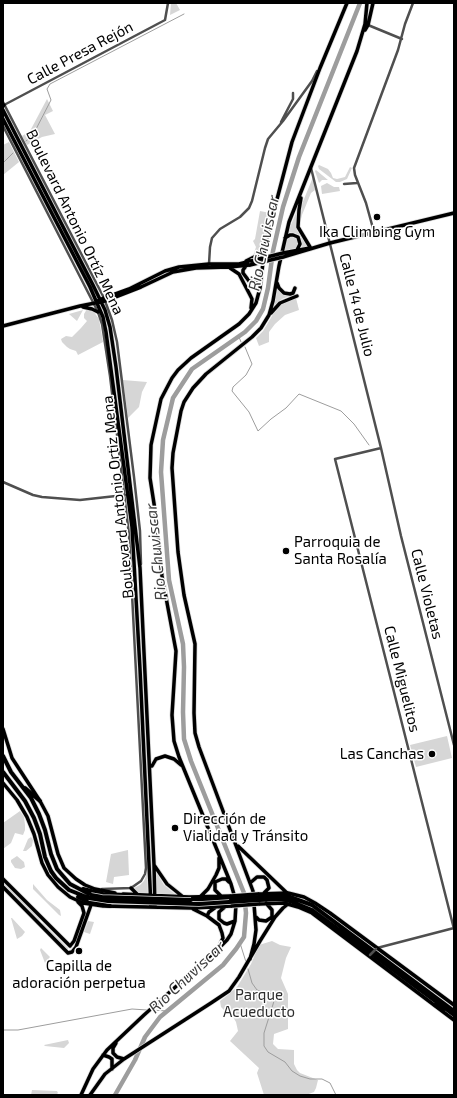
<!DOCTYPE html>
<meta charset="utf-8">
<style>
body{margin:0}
#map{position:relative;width:457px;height:1098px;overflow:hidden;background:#fff;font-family:"Exo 2",sans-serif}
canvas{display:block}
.frame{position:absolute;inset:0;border:4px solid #000;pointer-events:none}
</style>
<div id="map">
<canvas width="457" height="1098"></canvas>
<div class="frame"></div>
</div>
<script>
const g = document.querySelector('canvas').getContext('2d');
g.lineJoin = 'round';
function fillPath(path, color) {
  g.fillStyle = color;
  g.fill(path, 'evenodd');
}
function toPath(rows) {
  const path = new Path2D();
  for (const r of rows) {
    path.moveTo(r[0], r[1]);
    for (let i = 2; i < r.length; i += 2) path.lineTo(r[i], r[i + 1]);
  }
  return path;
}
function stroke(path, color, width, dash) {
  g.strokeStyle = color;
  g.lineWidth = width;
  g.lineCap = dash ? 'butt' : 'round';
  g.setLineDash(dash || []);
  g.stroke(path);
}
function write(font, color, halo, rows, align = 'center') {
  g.font = font + ' "Exo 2",sans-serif';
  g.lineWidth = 3;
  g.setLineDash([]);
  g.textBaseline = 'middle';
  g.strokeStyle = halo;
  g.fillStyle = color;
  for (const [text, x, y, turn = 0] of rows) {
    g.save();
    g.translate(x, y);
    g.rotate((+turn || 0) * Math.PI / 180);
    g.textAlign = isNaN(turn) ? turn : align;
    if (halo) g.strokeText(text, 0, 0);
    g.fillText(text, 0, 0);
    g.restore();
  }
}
fillPath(toPath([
 [171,3,176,3,180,10,170,15],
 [47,99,53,111,45,115,55,134,42,137,27,145,22,136,30,131],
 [9,142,19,162,3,175,3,145],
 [319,165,328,169,331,173,333,178,337,179,345,177,350,167,352,168,347,179,340,182,336,182,319,169,318,166],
 [316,170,328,180,322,180,319,183,315,171],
 [313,177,315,190,311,193,302,215,300,223,302,204],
 [327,183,334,187,339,187,340,191,322,194,321,186],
 [298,208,296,220,297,230,307,246,302,248,301,237,295,233,288,232],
 [260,211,270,213,260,249,253,256,256,247,253,241,255,239],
 [290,236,297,239,299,243,296,248,283,251,286,239],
 [278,287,280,292,284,295,288,296,295,294,282,299,274,306],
 [296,298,299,310,285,315,275,324,269,332,269,342,259,346,256,338,263,331,275,311,281,304],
 [87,309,94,312,99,319,103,342,78,355,76,351,70,349,67,347,62,342,61,339,66,336,72,337,81,328,87,321,84,318,84,314],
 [83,310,77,321,69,314],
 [123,380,147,382,142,392,139,407,128,418],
 [447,736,452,758,416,767,410,745],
 [20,811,24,817,25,825,25,830,23,835,15,833,11,843,3,849,3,823],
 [31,837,33,840,32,846,26,851,23,851,28,839],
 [128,850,129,875,114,877,113,884,106,882,111,854],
 [17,856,24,862,25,867,21,869,15,868,11,862,11,860],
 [155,870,164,885,176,895,156,895],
 [147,873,148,895,139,894,132,889,140,885,144,881],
 [3,880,40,918,39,922,3,885],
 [33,884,47,900,60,910,61,916,59,915,33,889],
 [11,918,12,918,25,932,22,936,17,939],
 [88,921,94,922,90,934,84,932],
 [43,923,68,948,68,951,41,925],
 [272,941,280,945,291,947,286,958,281,978,288,994,288,1029,274,1034,273,1044,278,1049,294,1050,294,1064,297,1070,300,1073,318,1080,316,1088,314,1092,306,1095,264,1095,257,1073,259,1068,230,1041,238,1031,236,1022,233,1017,226,1012,221,1007,220,1001,229,994,237,987,251,964,259,945],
 [41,948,50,957,45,963,40,950],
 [68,1040,69,1043,64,1048,45,1046,44,1045],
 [32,1090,57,1091,58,1093,56,1095,31,1095]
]), '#d6d6d6');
stroke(toPath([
 [26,141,33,135,51,100,47,89,50,84,184,14],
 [3,163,13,153],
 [239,337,241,342],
 [245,347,252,364,246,375,233,387,232,391,249,412,258,431,271,419,286,408,299,394,341,411,354,424,369,445],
 [240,943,246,962],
 [248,969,252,983,257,990,262,992,273,994,275,998,264,1033,264,1046,268,1052,285,1062,292,1071,300,1076,310,1079,322,1079,330,1083,336,1095],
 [152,1010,167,1011],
 [3,1030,18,1030,132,1009,147,1010]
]), '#9d9d9d', 1);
stroke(toPath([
 [115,1095,135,1060,145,1037,160,1017,223,965,236,949,244,937,246,913,244,893,191,761,184,739,183,712,184,667,183,644,169,580,161,472,163,440,173,398,192,369,245,332,256,321,263,309,268,288,273,251,283,207,299,157,360,3]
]), '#9d9d9d', 4.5);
const major = toPath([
 [365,30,368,25,373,3],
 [3,106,4,105],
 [3,110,93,285,105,310,110,327,116,367,140,568,154,865,155,907],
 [3,119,90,287,103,317,106,332,132,527,140,669,151,907],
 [301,198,299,210,298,227,310,247],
 [285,238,290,235,293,235,298,237,300,244,297,250],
 [283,253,310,248],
 [283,257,330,243,454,213],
 [246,261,256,256,265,246],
 [246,266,243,270,243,273,249,281,256,282,260,277],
 [230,268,239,274,250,295,252,299,251,308],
 [277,283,279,288,284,293,290,294,293,293,295,288],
 [99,300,129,289,165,271,179,267,209,264,239,264,251,261],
 [83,307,92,309,98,312],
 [271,313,280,303,297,296],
 [3,326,80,306,105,301,141,287,173,272,196,268,229,267,250,265],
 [3,729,12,758,40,801,48,816,58,854,64,868,76,879,85,885,95,889,115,893],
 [152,766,156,759,165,756,174,759,181,765],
 [3,783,17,800,27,817,34,834,42,863,48,875,58,887,70,897,83,903,103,906,192,908,232,906],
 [238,846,287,893],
 [154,865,167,884,182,896],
 [3,879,70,946,74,941,84,913,82,906,78,902],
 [250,883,257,877,264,877,267,880,269,888,264,893],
 [3,887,68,953,72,952,76,947,91,905],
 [131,888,138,895],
 [123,894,189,897,231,896],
 [258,894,288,893,304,897,315,903,330,913,454,1005],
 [221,896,215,890,215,882,222,879,226,879,229,882],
 [200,897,208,889,216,875,219,868,219,858],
 [235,898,231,884,179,757,174,741,172,715,176,651,162,576,155,510,150,478,151,445,161,399,172,378,178,370,191,358,239,324,249,314,256,303,260,288,265,245,292,142,320,68,347,3],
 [259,904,284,903,298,907,312,913,454,1020],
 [226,906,219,912,219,919,224,923,227,924,235,921],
 [193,909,207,916,219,925,222,933,223,938,219,946],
 [207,916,209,912,216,907],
 [256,917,259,920,266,921,272,917,272,910,266,903],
 [250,959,254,944,256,930,253,891,199,747,195,733,194,713,195,644,184,595,178,552,172,468,173,453,181,411,184,402,193,388,206,374,252,337,261,328,269,315,273,301,279,266,289,222,357,51,365,24,367,3],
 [116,1043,113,1048,113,1053,117,1057,124,1059],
 [103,1055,109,1057,112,1059,112,1069],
 [81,1095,93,1069,107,1050,144,1015,218,949,227,940,231,934,235,921,236,904],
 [90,1095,105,1074,124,1059,211,1003,229,991,239,977,260,941,275,917,283,908,288,904]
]);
const highway = toPath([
 [3,756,11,772,31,798,39,814,45,830,51,854,57,869,70,884,91,895],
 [3,772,25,801,34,818,40,834,45,857,51,871,56,878,69,890,89,898],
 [25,788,40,801],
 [83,889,103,894,124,895],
 [78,897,86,901,110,906],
 [259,897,290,897,312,905,454,1011],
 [191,900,231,899],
 [259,900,281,899,290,901,312,910,454,1015],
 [435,1005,443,1010]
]);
stroke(major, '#dbdbdb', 5);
stroke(highway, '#dbdbdb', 5.5);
stroke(toPath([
 [368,25,402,39],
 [3,102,104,298,112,320,117,342,134,477,140,531,141,564],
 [4,105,165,20,168,3],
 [281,122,293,99,293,93],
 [3,126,98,312,102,324,110,376,129,535,146,868,145,874,141,881,131,888,102,889],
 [311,168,381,448,401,536,454,745],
 [344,184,357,183],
 [374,232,366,203,355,175,354,168,398,50,405,24,413,3],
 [209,264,210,247,212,238,220,229,240,217,249,208,252,201,265,148,268,139,283,121,312,81,317,71],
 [381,448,335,459,454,929],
 [3,482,33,495,42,497,80,500,125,495],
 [377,948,454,928]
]), '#4f4f4f', 2.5);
stroke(major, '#000', 3.5);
stroke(highway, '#000', 4);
const majorBridge = toPath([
 [251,261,283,253],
 [250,265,283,257],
 [231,896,258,894],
 [232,906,259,904]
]);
const highwayBridge = toPath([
 [91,895,102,897,191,900],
 [89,898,108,901,199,904,259,900],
 [231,899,259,897]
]);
stroke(majorBridge, '#dbdbdb', 5, []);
stroke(highwayBridge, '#dbdbdb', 5.5, []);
stroke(toPath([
 [370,955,376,949]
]), '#4f4f4f', 2.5);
stroke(majorBridge, '#000', 3.5);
stroke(highwayBridge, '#000', 4);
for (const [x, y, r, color] of [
 [377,217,4,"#000"],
 [286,551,4,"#000"],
 [432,754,4,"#000"],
 [175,828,4,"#000"],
 [79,951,4,"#000"]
]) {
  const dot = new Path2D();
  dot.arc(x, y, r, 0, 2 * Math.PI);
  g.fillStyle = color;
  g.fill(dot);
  stroke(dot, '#fff', 1.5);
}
write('15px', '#000', '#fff', [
 ["Calle Presa Rejón",80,53,-28],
 ["Boulevard Antonio Ortíz Mena",75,222,64],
 ["Calle 14 de Julio",357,305,76],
 ["Boulevard Antonio Ortiz Mena",118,497,-96],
 ["Calle Violetas",427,594,76],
 ["Calle Miguelitos",402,679,76]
]);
write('15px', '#000', '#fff', [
 ["Ika Climbing Gym",377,232],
 ["Parroquia de",294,542,"left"],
 ["Santa Rosalía",294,559,"left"],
 ["Las Canchas",424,754,"right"],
 ["Dirección de",183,819,"left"],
 ["Vialidad y Tránsito",183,836,"left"],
 ["Capilla de",79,966],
 ["adoración perpetua",79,983]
]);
write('15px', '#2d2d2d', '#fff', [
 ["Parque",259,995],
 ["Acueducto",259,1012]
]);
write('italic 16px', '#3e3e3e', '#fff', [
 ["Rio Chuviscar",264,243,-78],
 ["Rio Chuviscar",156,552,-96],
 ["Rio Chuviscar",187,977,-43]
]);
</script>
